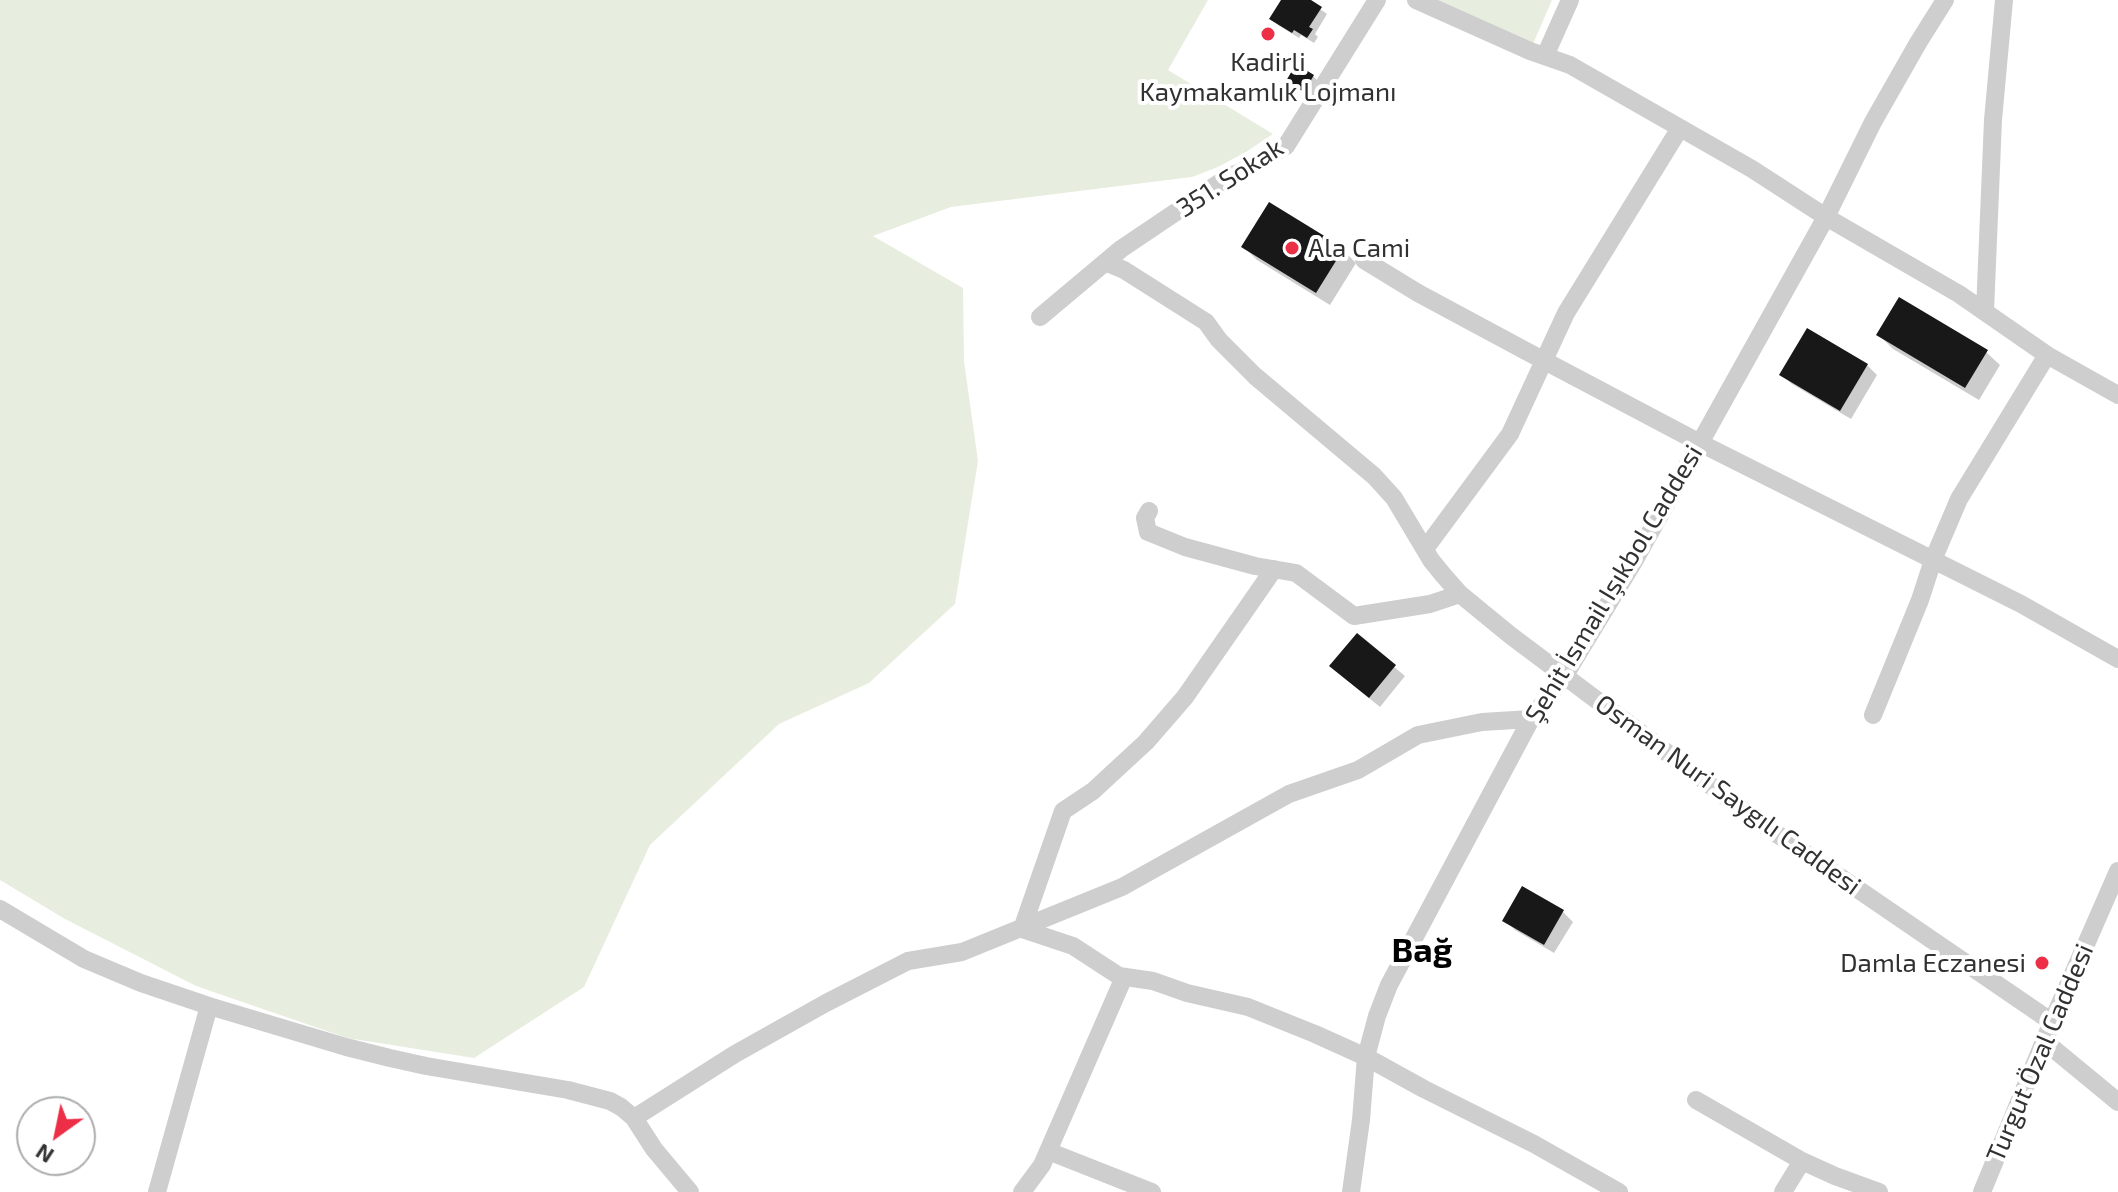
<!DOCTYPE html>
<meta charset="utf-8">
<style>
body{margin:0}
#map{position:relative;width:2118px;height:1192px;overflow:hidden;background:#fff;font-family:"Exo 2",sans-serif}
canvas{display:block}
.north{position:absolute;left:16px;top:1096px;width:80px;height:80px;box-sizing:border-box;background:#fff;border:2px solid #adadad;border-radius:50%;rotate:213deg;font-size:22px;font-weight:700;line-height:32px;text-align:center;color:#313131}
.north::after{content:'';display:block;margin:auto;width:28px;height:36px;background:#ed2e47;clip-path:polygon(50% 0,100% 100%,50% 72%,0 100%)}
</style>
<div id="map">
<canvas width="2118" height="1192"></canvas>
<div class="north">N</div>
</div>
<script>
const g = document.querySelector('canvas').getContext('2d');
g.lineJoin = 'round';
function fillPath(path, color) {
  g.fillStyle = color;
  g.fill(path, 'evenodd');
}
function toPath(rows) {
  const path = new Path2D();
  for (const r of rows) {
    path.moveTo(r[0], r[1]);
    for (let i = 2; i < r.length; i += 2) path.lineTo(r[i], r[i + 1]);
  }
  return path;
}
function stroke(path, color, width, dash) {
  g.strokeStyle = color;
  g.lineWidth = width;
  g.lineCap = dash ? 'butt' : 'round';
  g.setLineDash(dash || []);
  g.stroke(path);
}
function write(font, color, halo, rows, align = 'center') {
  g.font = font + ' "Exo 2",sans-serif';
  g.lineWidth = 8;
  g.setLineDash([]);
  g.textBaseline = 'middle';
  g.strokeStyle = halo;
  g.fillStyle = color;
  for (const [text, x, y, turn = 0] of rows) {
    g.save();
    g.translate(x, y);
    g.rotate((+turn || 0) * Math.PI / 180);
    g.textAlign = isNaN(turn) ? turn : align;
    if (halo) g.strokeText(text, 0, 0);
    g.fillText(text, 0, 0);
    g.restore();
  }
}
fillPath(toPath([
 [0,0,1208,0,1168,70,1273,134,1246,152,1218,167,1192,177,951,207,873,236,963,288,964,361,978,461,955,604,869,683,779,724,650,845,584,987,474,1058,347,1038,196,986,65,919,0,880],
 [1416,0,1552,0,1530,51]
]), '#e8eedf');
fillPath(toPath([
 [1283,0,1307,0,1327,14,1315,34,1318,37,1314,43,1301,35,1299,38,1278,25,1271,19],
 [1313,76,1319,82,1311,97,1288,80],
 [1244,247,1343,250,1356,263,1330,305,1257,260],
 [1879,335,1986,352,2000,365,1979,400,1893,349],
 [1867,365,1877,375,1851,419,1792,384,1782,375],
 [1357,636,1405,676,1380,707,1342,676],
 [1563,912,1573,922,1554,953,1515,930,1505,920]
]), '#0003');
fillPath(toPath([
 [1281,0,1311,0,1322,7,1309,27,1313,29,1307,38,1294,30,1292,33,1269,19],
 [1296,64,1314,75,1304,92,1286,81],
 [1269,202,1344,248,1316,293,1241,247],
 [1899,297,1988,350,1965,388,1876,335],
 [1807,328,1868,364,1840,411,1779,375],
 [1357,633,1396,665,1369,698,1329,666],
 [1522,886,1564,910,1544,945,1502,921]
]), '#181818');
stroke(toPath([
 [1416,0,1530,51,1570,65,1752,169,1826,217,1959,294,2047,355,2118,395],
 [1545,56,1570,0],
 [1364,260,1418,293,1524,350,1700,443,2021,604,2118,659],
 [1105,262,1124,270,1206,322,1219,340,1255,376,1374,476,1394,498,1431,560,1444,576,1460,594,1510,635,1758,821,2052,1022],
 [1985,311,1993,120,2004,0],
 [1040,317,1121,249,1228,177,1241,172,1286,146,1377,0],
 [1149,511,1145,518,1148,532,1185,547,1255,566,1296,573,1354,616,1430,604,1460,594],
 [1425,549,1510,434,1566,313,1680,128],
 [1274,569,1185,697,1146,742,1093,791,1063,811,1022,929,1073,946,1119,976,1153,981,1187,993,1248,1007,1315,1034,1366,1057,1424,1089,1534,1144,1619,1192],
 [1873,715,1920,600,1933,560,1959,499,2047,355],
 [0,909,84,959,141,983,209,1006,346,1047,390,1058,426,1066,568,1090,610,1101,621,1107,634,1118,654,1149,690,1192],
 [2044,1041,2118,1102],
 [1696,1100,1802,1161,1835,1176,1879,1192],
 [634,1118,735,1054,826,1003,908,961,962,952,1122,887,1289,794,1358,770,1418,735,1482,722,1531,719],
 [1048,1151,1152,1192],
 [157,1192,209,1006],
 [1022,1192,1042,1165,1124,977],
 [1351,1192,1361,1120,1366,1057,1377,1016,1389,985,1531,719,1565,675,1633,563,1826,217,1873,122,1918,43,1945,0],
 [1783,1192,1802,1161],
 [1982,1192,2052,1022,2118,871]
]), '#cecece', 18);
for (const [x, y, r, color] of [
 [1268,34,8,"#ed2e47"],
 [1292,248,8,"#ed2e47"],
 [2042,963,8,"#ed2e47"]
]) {
  const dot = new Path2D();
  dot.arc(x, y, r, 0, 2 * Math.PI);
  g.fillStyle = color;
  g.fill(dot);
  stroke(dot, '#fff', 3);
}
write('26px', '#313131', '#fff', [
 ["Kadirli",1268,62],
 ["Kaymakamlık Lojmanı",1268,92],
 ["Ala Cami",1308,248,"left"],
 ["Damla Eczanesi",2026,963,"right"]
]);
write('26px', '#313131', '#fff', [
 ["351. Sokak",1230,178,-33],
 ["Şehit İsmail Işıkbol Caddesi",1614,584,-59],
 ["Osman Nuri Saygılı Caddesi",1728,795,36],
 ["Turgut Özal Caddesi",2040,1053,-67]
]);
write('bold 34px', '#000', '#fff', [
 ["Bağ",1422,951]
]);
</script>
